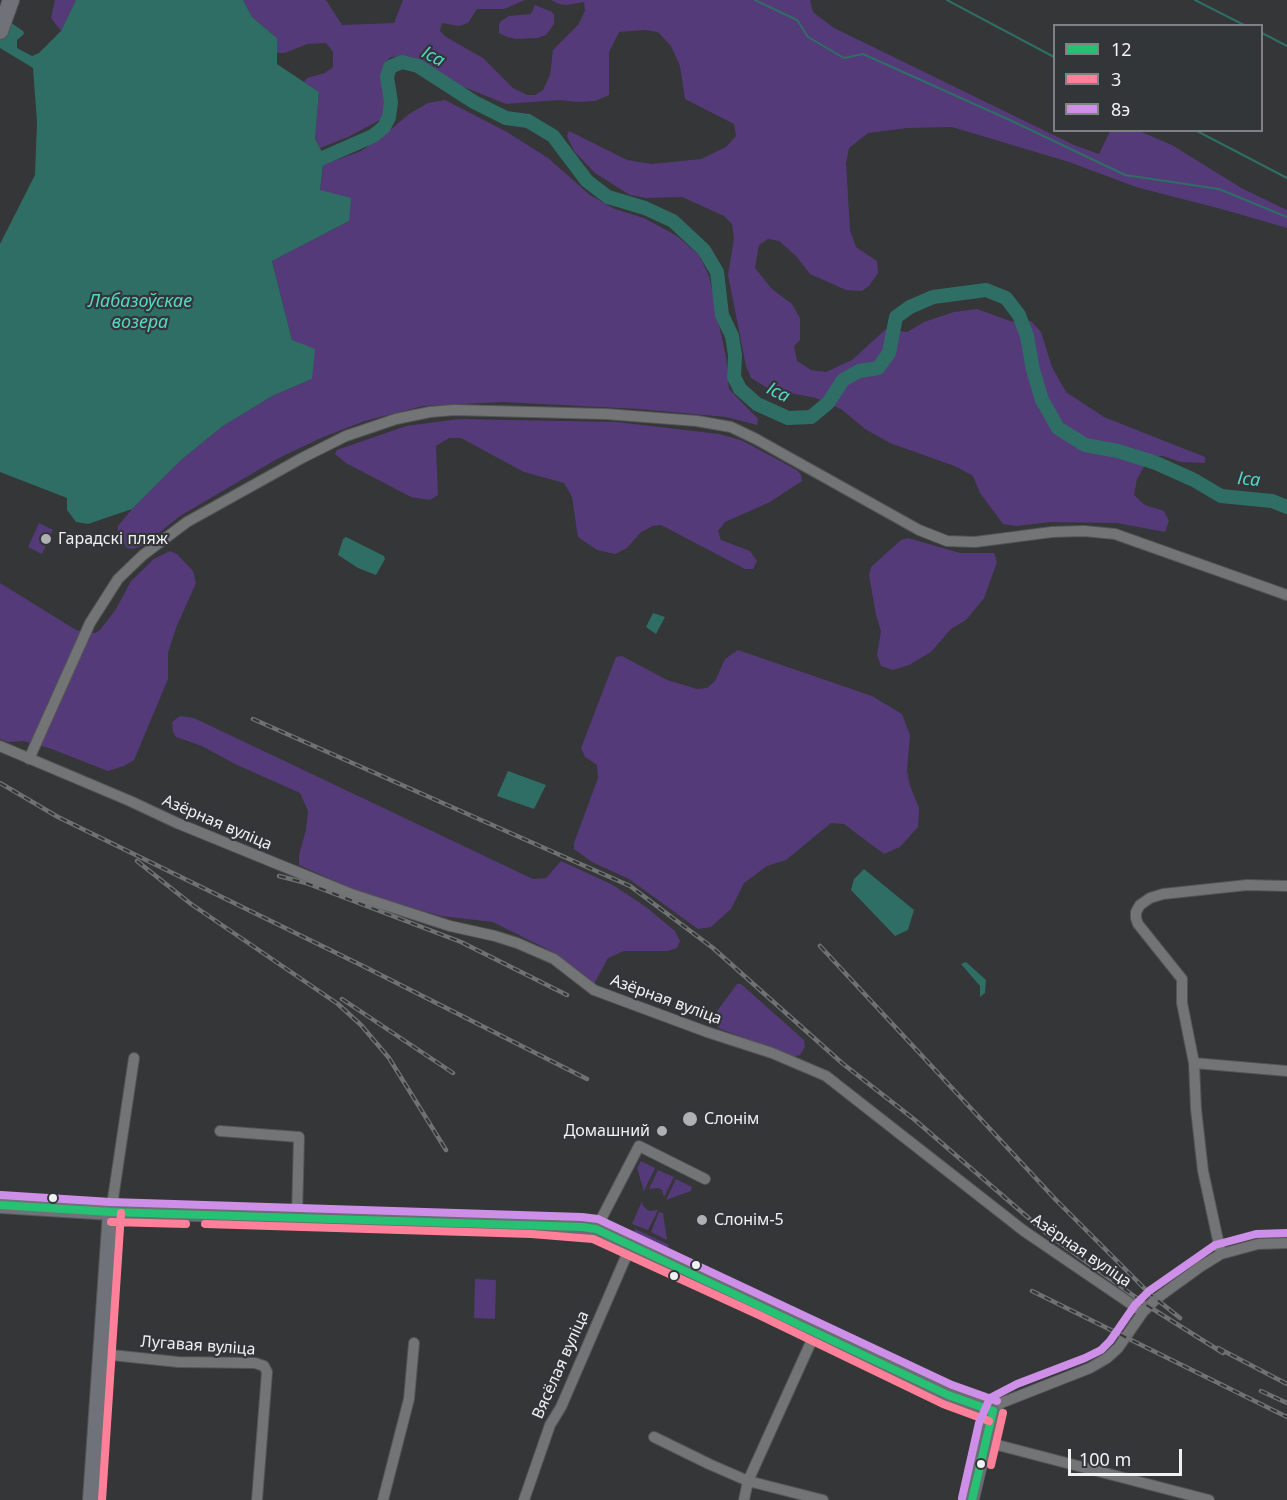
<!DOCTYPE html>
<meta charset="utf-8">
<style>
body{margin:0}
#map{position:relative;width:1287px;height:1500px;overflow:hidden;background:#343637;font-family:"Noto Sans",sans-serif}
canvas{display:block}
.legend{position:absolute;left:1053px;top:24px;width:210px;height:108px;box-sizing:border-box;background:#333638;border:2px solid #7f8183;margin:0;padding:8px 10px;list-style:none;font-size:18px;color:#f0f1f3}
.legend li{display:flex;align-items:center;gap:12px;height:30px}
.legend b{width:30px;border:2px solid #7f8183}
.scale{position:absolute;left:1068px;top:1449px;width:114px;height:27px;box-sizing:border-box;border:3px solid #f0f1f3;border-top:0;padding-left:8px;font-size:18px;line-height:21px;white-space:nowrap;color:#f0f1f3;-webkit-text-stroke:4px #333638;paint-order:stroke}
</style>
<div id="map">
<canvas width="1287" height="1500"></canvas>
<ul class="legend">
<li><b style="height:8px;background:#26c172"></b>12</li>
<li><b style="height:8px;background:#ff8098"></b>3</li>
<li><b style="height:8px;background:#ce8fe9"></b>8э</li>
</ul>
<div class="scale">100 m</div>
</div>
<script>
const g = document.querySelector('canvas').getContext('2d');
g.lineJoin = 'round';
function fillPath(path, color) {
  g.fillStyle = color;
  g.fill(path, 'evenodd');
}
function toPath(rows) {
  const path = new Path2D();
  for (const r of rows) {
    path.moveTo(r[0], r[1]);
    for (let i = 2; i < r.length; i += 2) path.lineTo(r[i], r[i + 1]);
  }
  return path;
}
function stroke(path, color, width, dash) {
  g.strokeStyle = color;
  g.lineWidth = width;
  g.lineCap = dash ? 'butt' : 'round';
  g.setLineDash(dash || []);
  g.stroke(path);
}
function write(font, color, halo, rows, align = 'center') {
  g.font = font + ' "Noto Sans",sans-serif';
  g.lineWidth = 4.5;
  g.setLineDash([]);
  g.textBaseline = 'middle';
  g.strokeStyle = halo;
  g.fillStyle = color;
  for (const [text, x, y, turn = 0] of rows) {
    g.save();
    g.translate(x, y);
    g.rotate((+turn || 0) * Math.PI / 180);
    g.textAlign = isNaN(turn) ? turn : align;
    if (halo) g.strokeText(text, 0, 0);
    g.fillText(text, 0, 0);
    g.restore();
  }
}
fillPath(toPath([
 [55,0,76,0,61,31,51,18],
 [243,0,326,0,342,25,394,23,403,0,525,0,504,9,477,9,468,23,459,26,442,23,440,31,446,37,483,58,513,88,527,95,535,95,543,90,550,75,553,50,578,25,585,11,584,2,567,5,559,4,551,0,810,0,813,12,834,28,1074,145,1099,154,1110,131,1139,131,1172,145,1243,189,1287,210,1287,228,1225,210,1136,187,1069,162,952,127,907,128,868,133,849,148,846,163,850,230,856,247,877,261,878,273,869,286,862,291,846,290,810,274,796,256,779,241,768,239,759,245,755,268,772,289,792,304,800,318,800,340,794,346,797,361,811,370,826,372,852,360,886,329,907,332,924,322,954,312,977,309,1016,323,1031,321,1041,332,1052,367,1066,392,1104,417,1205,457,1205,463,1181,462,1163,456,1150,456,1137,479,1134,495,1145,505,1164,511,1169,521,1165,532,1117,523,1051,522,1016,526,1003,524,980,493,973,476,957,467,890,443,865,429,841,409,816,398,769,389,751,378,746,366,728,275,734,238,732,224,724,216,682,197,646,198,630,195,595,173,574,151,567,136,569,131,627,160,652,164,701,159,726,147,736,136,734,124,685,99,680,66,671,46,658,32,645,30,619,32,609,52,609,95,595,101,578,102,559,100,506,104,459,85,420,61,403,56,391,57,385,62,383,68,386,108,380,120,348,137,320,148,315,137,319,92,304,82,307,78,325,73,333,67,333,52,326,43,307,44,285,53,277,53,277,38,252,17],
 [535,5,552,12,554,15,554,24,546,35,538,38,516,39,507,37,499,33,499,24,501,21,509,16,531,14],
 [445,100,507,132,548,158,590,195,615,209,644,218,677,236,699,255,709,276,726,357,729,389,758,419,757,425,726,417,639,409,503,402,423,406,365,421,323,437,277,459,180,516,144,545,133,549,127,548,118,535,118,526,132,509,181,460,223,426,274,395,312,379,292,340,272,261,349,221,320,190,323,165,361,151,382,137,409,114,428,103],
 [459,419,617,422,719,434,741,440,797,470,801,475,802,481,770,502,725,522,718,531,721,540,750,551,757,561,753,569,745,569,661,525,653,526,641,532,627,548,615,554,597,550,578,537,572,497,564,483,524,472,461,438,449,438,436,446,438,495,430,500,411,497,346,463,335,454,337,450,406,426],
 [39,523,53,530,42,554,28,547],
 [908,538,960,553,994,553,997,562,984,598,966,620,951,629,931,652,909,665,893,670,881,666,877,655,881,631,876,615,869,575,871,567,901,540],
 [170,551,177,554,193,571,196,583,176,628,168,653,168,679,134,760,124,766,108,771,49,748,23,741,8,742,0,739,0,583,76,630,95,633,100,630,116,609,131,581,154,559],
 [738,650,872,696,902,714,910,735,907,771,910,786,919,808,918,827,900,847,884,854,844,824,831,823,786,860,767,866,744,883,731,909,711,927,698,929,629,879,592,862,574,849,574,843,598,778,597,765,585,757,581,748,616,657,622,656,667,680,697,689,707,688,715,681,725,659],
 [180,716,194,718,215,728,533,879,546,878,561,861,613,885,646,907,675,931,680,941,677,948,668,951,624,951,608,958,594,984,555,953,493,922,441,916,359,892,299,865,299,855,306,830,308,811,300,793,235,764,202,746,176,737,173,732,172,722],
 [737,984,741,984,804,1040,805,1047,800,1055,793,1057,718,1028,715,1018,717,1011],
 [641,1161,655,1168,644,1191,637,1168],
 [658,1170,674,1177,664,1197,662,1190,658,1188,649,1189],
 [676,1179,692,1187,691,1191,666,1200],
 [642,1201,643,1206,649,1211,658,1210,648,1230,632,1224],
 [659,1212,663,1213,667,1240,651,1232],
 [635,1229,669,1245,666,1252,639,1240,633,1234],
 [475,1279,496,1280,495,1319,474,1318]
]), '#553a79');
fillPath(toPath([
 [76,0,243,0,252,17,277,38,277,64,319,92,315,138,324,156,320,190,351,198,349,221,272,261,292,340,315,349,312,379,274,395,223,426,181,460,132,509,88,524,76,522,67,510,67,498,0,472,0,244,35,175,37,122,33,68,0,48,0,15,23,31,24,34,17,40,17,48,32,56,39,53,61,31],
 [346,537,384,556,385,559,376,575,358,568,338,555,343,539],
 [653,613,665,617,656,634,646,627],
 [508,771,546,785,534,809,497,796],
 [864,869,914,910,908,930,895,936,851,890,854,879],
 [966,962,986,980,985,993,980,997,980,986,961,964]
]), '#2f6e65');
stroke(toPath([
 [755,0,797,20,808,37,844,58,863,54,1012,121,1125,175,1219,189,1287,217],
 [947,0,1054,57],
 [1195,0,1246,26],
 [1262,33,1287,46],
 [1195,130,1287,178]
]), '#2f6e65', 2);
stroke(toPath([
 [309,164,373,136,384,127,389,117,391,102,387,77,390,67,402,62,418,66,474,102,506,118,528,121,553,136,587,181,608,197,645,208,673,221,704,250,717,272,722,315,732,336,735,355,734,377,740,389,757,404,788,418,811,417,828,403,843,380,859,371,878,368,889,353,896,317,910,307,933,297,986,290,1006,298,1019,315,1027,336,1033,370,1042,400,1058,428,1085,445,1118,451,1156,463,1194,480,1221,496,1272,501,1287,507]
]), '#2f6e65', 14);
const minor = toPath([
 [0,746,130,801,177,823,351,894,450,926,495,936,517,943,554,959,594,990,707,1032,772,1053,826,1076,1024,1231,1143,1312],
 [29,759,90,623,118,579,143,555,187,522,302,458,346,436,396,419,430,412,454,410,606,414,697,421,731,427,756,439,919,530,947,541,975,542,1052,532,1084,531,1115,534,1287,595],
 [1194,1063,1287,1071],
 [220,1131,299,1137,297,1217],
 [111,1212,134,1058],
 [596,1229,639,1146,705,1179],
 [1221,1254,1203,1171,1196,1109,1194,1063,1182,1003,1182,979,1138,924,1136,918,1136,912,1140,905,1150,898,1163,894,1247,885,1287,886],
 [102,1354,178,1362,255,1363,264,1366,267,1372,257,1500],
 [993,1411,1001,1403,1090,1368,1107,1358,1118,1348,1143,1312,1156,1299,1200,1267,1221,1254,1258,1244,1287,1243],
 [654,1437,709,1464,748,1481,823,1500],
 [986,1442,1209,1500],
 [383,1500,409,1399,414,1343],
 [524,1500,550,1425,561,1407,631,1245],
 [744,1500,748,1481,816,1331]
]);
const major = toPath([
 [111,1212,531,1224,582,1227,596,1229,763,1306,948,1395,993,1411,972,1500]
]);
const highway = toPath([
 [0,31,11,0],
 [0,1205,111,1212,91,1500]
]);
stroke(minor, '#535455', 12);
stroke(major, '#535455', 15);
stroke(highway, '#535455', 18);
stroke(minor, '#737475', 10);
stroke(major, '#6a6d72', 14);
stroke(highway, '#707279', 16);
const rail = toPath([
 [253,719,630,886,713,948,842,1063,915,1120,1046,1233,1148,1306,1223,1353],
 [0,783,58,817,365,967,587,1079],
 [137,861,191,904,338,1004,361,1025,389,1058,446,1150],
 [279,876,306,883,461,942,567,995],
 [820,946,1056,1200,1150,1294,1180,1318],
 [342,999,453,1073],
 [1032,1291,1287,1417],
 [1218,1348,1287,1384],
 [1261,1391,1287,1403]
]);
stroke(rail, '#707272', 4.5);
stroke(rail, '#333638', 2, [7]);
stroke(toPath([
 [0,1205,111,1212,582,1227,596,1229,948,1395,993,1411],
 [972,1500,993,1411]
]), '#26c172', 8);
stroke(toPath([
 [111,1222,186,1224],
 [205,1224,531,1234,593,1239,759,1315,943,1404,989,1421],
 [991,1465,1003,1413],
 [102,1500,121,1213]
]), '#ff8098', 8);
stroke(toPath([
 [1,1195,111,1202,582,1217,598,1219,952,1385,997,1401],
 [962,1498,979,1423,990,1398,1017,1384,1085,1358,1101,1350,1110,1341,1135,1305,1149,1291,1215,1245,1256,1234,1287,1233]
]), '#ce8fe9', 8);
for (const [x, y, r, color] of [
 [46,539,6,"#aeb0b1"],
 [690,1119,8,"#aeb0b1"],
 [662,1131,6,"#aeb0b1"],
 [53,1198,5,"#f0f1f3"],
 [702,1220,6,"#aeb0b1"],
 [696,1265,5,"#f0f1f3"],
 [674,1276,5,"#f0f1f3"],
 [981,1464,5,"#f0f1f3"]
]) {
  const dot = new Path2D();
  dot.arc(x, y, r, 0, 2 * Math.PI);
  g.fillStyle = color;
  g.fill(dot);
  stroke(dot, '#333638', 2);
}
write('16px', '#f0f1f3', '#333638', [
 ["Гарадскі пляж",58,539],
 ["Слонім",704,1119],
 ["Домашний",650,1131,"right"],
 ["Слонім-5",714,1220]
], 'left');
write('16px', '#f0f1f3', '#333638', [
 ["Азёрная вуліца",217,823,23],
 ["Азёрная вуліца",666,1000,20],
 ["Азёрная вуліца",1081,1251,34],
 ["Лугавая вуліца",198,1346,4],
 ["Вясёлая вуліца",561,1365,-66]
]);
write('italic 18px', '#54d9c7', '#333638', [
 ["Іса",433,57,28],
 ["Лабазоўскае",140,302],
 ["возера",140,323],
 ["Іса",778,393,26],
 ["Іса",1249,480,5]
]);
</script>
